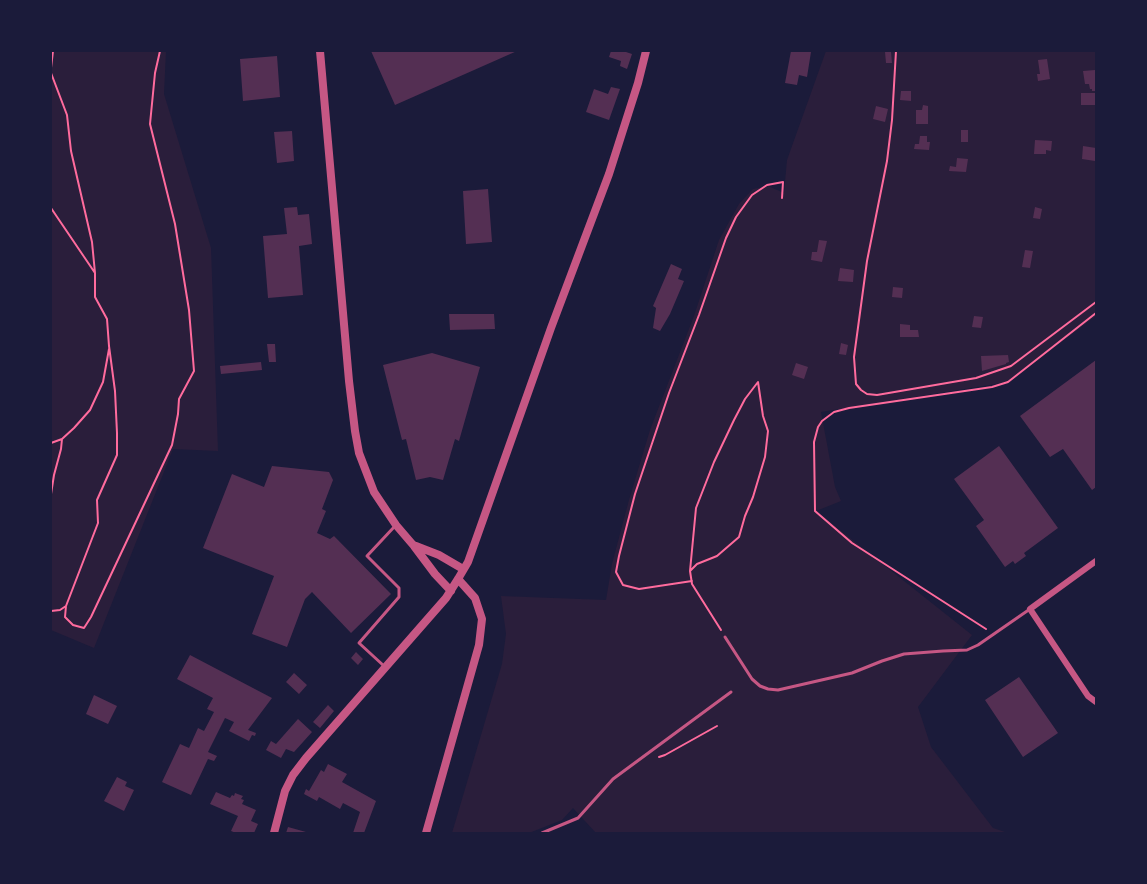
<!DOCTYPE html>
<style>
body{margin:0}
#map{position:relative;width:1147px;height:884px;overflow:hidden;background:#1b1b3a;font-family:Raleway,sans-serif}
canvas{display:block}
.frame{position:absolute;inset:0;border:52px solid #1b1b3a;pointer-events:none}
</style>
<div id="map">
<canvas width="1147" height="884"></canvas>
<div class="frame"></div>
</div>
<script>
const g = document.querySelector('canvas').getContext('2d');
g.lineJoin = 'round';
function fillPath(path, color) {
  g.fillStyle = color;
  g.fill(path, 'evenodd');
}
function toPath(rows) {
  const path = new Path2D();
  for (const r of rows) {
    path.moveTo(r[0], r[1]);
    for (let i = 2; i < r.length; i += 2) path.lineTo(r[i], r[i + 1]);
  }
  return path;
}
function stroke(path, color, width, dash) {
  g.strokeStyle = color;
  g.lineWidth = width;
  g.lineCap = dash ? 'butt' : 'round';
  g.setLineDash(dash || []);
  g.stroke(path);
}
fillPath(toPath([
 [51,51,166,51,164,94,211,248,218,451,173,449,94,648,51,630],
 [826,51,1096,51,1096,316,1008,382,821,412,835,487,841,501,816,511,972,635,918,707,931,747,993,828,1008,833,596,833,573,808,562,820,529,833,452,833,502,664,506,634,501,596,606,600,612,564,629,500,650,430,694,316,719,240,739,204,753,189,768,186,784,193,787,160]
]), '#2a1e3b');
fillPath(toPath([
 [371,51,517,51,395,105],
 [611,51,623,51,632,54,627,69,620,66,621,61,609,57],
 [791,51,811,52,807,77,799,75,797,85,785,83],
 [885,52,891,52,892,63,886,63],
 [277,56,280,97,243,101,240,59],
 [1047,59,1050,79,1038,81,1037,74,1040,74,1038,60],
 [1095,70,1096,91,1092,91,1092,89,1090,89,1089,84,1085,84,1083,71],
 [611,87,620,89,609,120,586,112,594,89,608,94],
 [901,91,911,91,911,101,900,100],
 [1081,93,1096,93,1096,105,1081,105],
 [923,105,928,106,928,124,916,124,916,110,922,110],
 [876,106,888,109,885,122,873,119],
 [961,130,968,130,968,142,961,142],
 [292,131,294,161,277,163,274,132],
 [920,136,927,136,927,142,930,142,929,150,914,149,915,144,919,144],
 [1035,140,1052,141,1051,151,1046,150,1046,154,1034,154],
 [1083,146,1096,148,1095,161,1082,159],
 [957,158,968,159,966,172,949,171,950,166,956,167],
 [488,189,492,242,466,244,463,191],
 [297,207,298,215,309,214,312,244,299,246,303,295,268,298,263,236,287,234,284,208],
 [1035,207,1042,209,1040,219,1033,218],
 [819,240,827,241,822,262,811,260,812,252,817,252],
 [1025,250,1033,251,1030,268,1022,267],
 [671,264,682,269,678,279,684,281,670,314,660,331,653,328,656,308,653,306],
 [840,268,854,270,853,282,838,281],
 [893,287,903,288,902,298,892,297],
 [449,314,494,314,495,329,450,330],
 [974,316,983,317,981,328,972,327],
 [900,324,910,325,910,330,918,330,919,337,900,337],
 [841,343,848,345,846,355,839,354],
 [267,344,275,344,276,362,269,362],
 [432,353,480,367,459,441,455,439,443,480,430,477,416,480,406,439,402,440,383,365],
 [1008,355,1009,362,1006,363,1006,364,982,371,981,356],
 [1096,360,1096,487,1092,490,1063,449,1050,457,1020,416],
 [261,362,262,370,221,374,220,366],
 [796,363,808,367,804,379,792,375],
 [999,446,1058,528,1024,553,1026,556,1015,564,1013,561,1005,567,976,526,984,520,954,479],
 [272,466,329,472,333,480,322,509,326,511,317,533,330,539,334,536,391,594,351,633,312,592,305,599,287,647,252,634,274,576,203,548,232,474,264,487],
 [356,652,363,659,358,665,351,658],
 [190,655,272,698,248,730,256,733,255,736,252,735,249,741,229,731,234,722,225,718,208,752,217,756,214,761,208,759,191,795,162,782,180,744,189,748,198,728,204,731,214,712,207,709,213,698,177,679],
 [294,673,307,685,299,694,286,682],
 [1019,677,1058,733,1023,757,985,700],
 [94,695,117,706,108,724,86,714],
 [328,705,334,711,320,728,313,722],
 [298,719,312,732,294,752,286,749,281,758,266,750,271,741,276,744],
 [328,764,347,774,342,782,376,801,364,833,353,833,360,812,343,803,340,809,319,797,317,801,304,794,306,789,309,791,321,770,324,772],
 [117,777,127,782,125,786,134,790,124,811,104,801],
 [216,792,230,798,232,795,234,796,235,793,243,796,241,799,244,800,242,804,256,810,251,821,258,824,254,833,236,833,231,831,238,816,210,804],
 [288,827,306,832,306,833,286,833]
]), '#542f53');
stroke(toPath([
 [896,51,892,120,887,161,867,261,854,357,856,384,861,390,867,394,877,395,976,378,1011,366,1096,302],
 [51,68,53,51],
 [51,73,67,115,71,151,92,242,95,273,95,297,107,319,109,346,115,391,117,433,117,455,97,500,98,523,66,606,65,617,73,625,84,628,91,617,172,445,178,414,179,399,194,371,189,310,175,224,150,124,155,73,160,51],
 [51,208,95,273],
 [51,443,62,439,74,428,90,410,103,382,109,349],
 [51,494,54,475,61,449,62,439],
 [690,571,696,508,714,462,734,420,745,399,758,382,763,416,768,431,765,457,753,497,745,516,739,537,717,556,697,564,690,571,692,584,721,630],
 [692,581,639,589,623,585,616,572,619,556,635,494,669,393,699,315,726,238,736,217,752,195,767,185,783,182,782,198],
 [51,611,60,610,66,606],
 [986,629,852,543,815,511,814,442,818,427,822,421,834,412,849,408,992,387,1008,382,1096,313],
 [659,757,665,755,717,726]
]), '#ff6b9d', 2);
stroke(toPath([
 [725,637,752,679,760,686,768,689,778,690,852,673,882,661,904,654,943,651,967,650,978,645,1030,609],
 [384,666,359,643,399,597,399,588,367,556,395,526],
 [542,833,578,818,613,779,731,692]
]), '#c65784', 3);
stroke(toPath([
 [1096,561,1030,609,1088,696,1096,702]
]), '#c65784', 6);
stroke(toPath([
 [320,51,349,381,355,431,359,453,374,492,396,525,414,546,435,574,451,591],
 [416,546,439,555,463,569],
 [274,833,285,791,293,775,306,758,446,598,458,579,468,562,551,328,609,174,638,83,646,51],
 [426,833,479,645,482,619,475,598,458,579]
]), '#c65784', 8);
</script>
